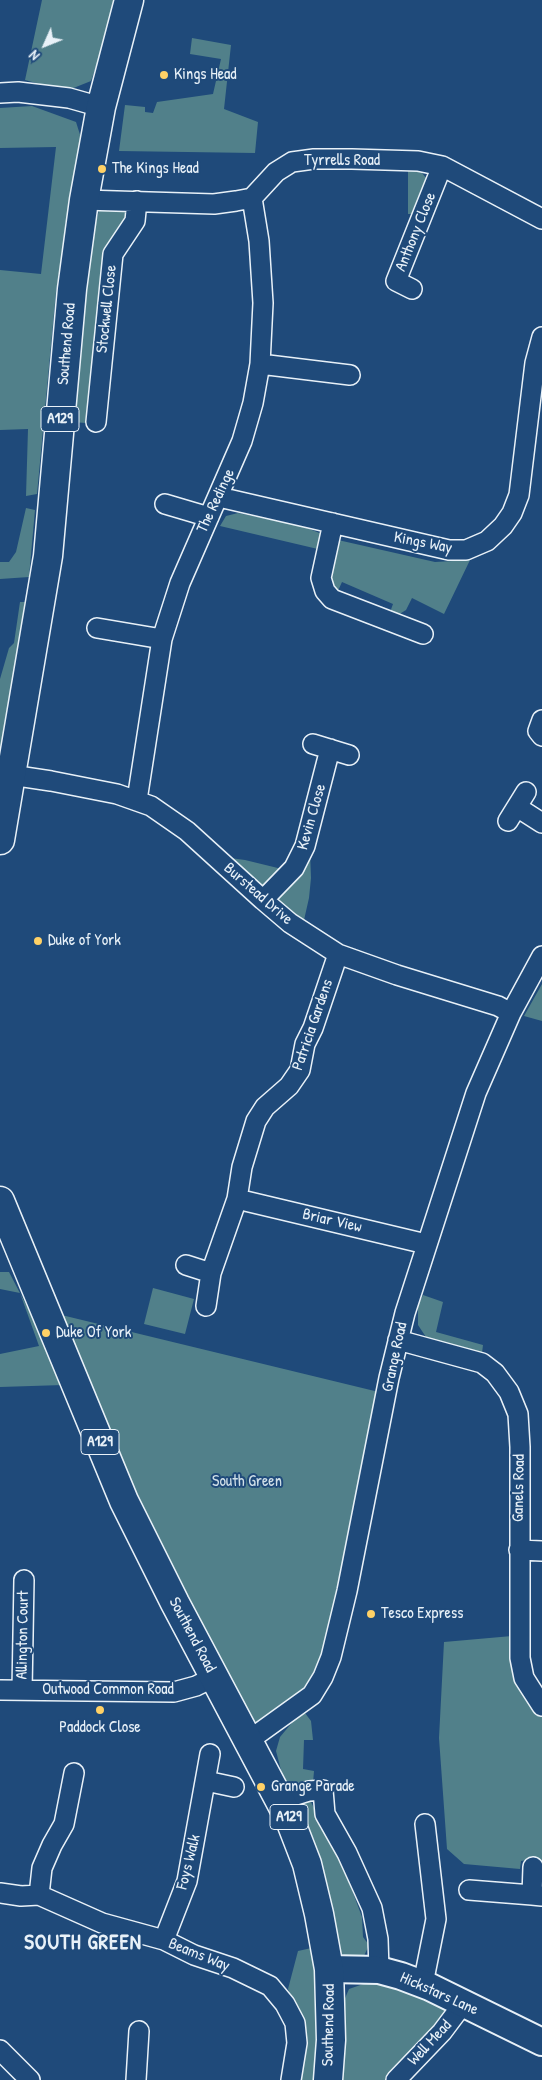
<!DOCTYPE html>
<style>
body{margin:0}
#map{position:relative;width:542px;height:2080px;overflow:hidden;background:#1f4a7a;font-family:"Patrick Hand",sans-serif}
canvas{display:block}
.north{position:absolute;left:20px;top:20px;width:50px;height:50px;-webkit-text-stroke:4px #1f4a7a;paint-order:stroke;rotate:226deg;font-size:14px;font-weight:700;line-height:20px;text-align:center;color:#e8f1f8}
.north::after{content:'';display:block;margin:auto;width:18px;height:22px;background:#e8f1f8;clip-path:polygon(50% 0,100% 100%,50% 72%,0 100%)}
</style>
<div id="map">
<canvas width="542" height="2080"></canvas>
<div class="north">N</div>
</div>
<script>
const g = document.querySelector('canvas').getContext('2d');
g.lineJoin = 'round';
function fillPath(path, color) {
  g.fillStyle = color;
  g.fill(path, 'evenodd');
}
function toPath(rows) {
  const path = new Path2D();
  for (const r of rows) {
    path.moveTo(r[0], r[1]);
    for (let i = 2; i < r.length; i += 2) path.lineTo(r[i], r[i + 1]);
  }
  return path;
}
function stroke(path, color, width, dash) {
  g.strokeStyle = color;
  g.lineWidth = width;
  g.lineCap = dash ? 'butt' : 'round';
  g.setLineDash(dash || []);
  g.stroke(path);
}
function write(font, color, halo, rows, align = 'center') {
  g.font = font + ' "Patrick Hand",sans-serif';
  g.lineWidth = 4;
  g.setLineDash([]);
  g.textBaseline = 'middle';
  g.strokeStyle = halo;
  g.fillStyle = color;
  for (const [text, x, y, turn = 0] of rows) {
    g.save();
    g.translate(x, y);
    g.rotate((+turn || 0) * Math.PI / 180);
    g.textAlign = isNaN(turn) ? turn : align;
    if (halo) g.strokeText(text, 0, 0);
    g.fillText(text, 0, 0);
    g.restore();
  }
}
fillPath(toPath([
 [42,0,119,0,91,81,66,91,25,80],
 [192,38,231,45,224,109,258,122,255,153,119,151,125,105,145,107,145,112,153,113,157,102,213,94,221,59,190,54],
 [32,106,76,122,82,141,68,214,65,225,65,237,56,292,37,494,26,496,28,429,0,430,0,270,41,274,56,147,0,148,0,108],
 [408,169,422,173,427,179,416,214,408,214],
 [115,206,125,209,125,221,105,248,86,423,72,422,84,288,93,235,99,210],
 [26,508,35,510,29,577,0,579,0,562,9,562,16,552],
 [238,513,302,526,322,534,322,550,220,526,226,516],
 [338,540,435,562,470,560,444,614,412,598,406,610,398,615,389,615,393,604,342,582,337,593,332,590,327,567],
 [20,602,25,602,19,643,22,648,0,781,0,679,9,648,14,643],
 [310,851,311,878,309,898,304,920,290,912,274,899],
 [230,858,245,860,286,870,270,886,261,886],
 [542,984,542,1021,524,1016],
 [0,1272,9,1272,46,1343,63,1385,0,1387,0,1354,39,1346,20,1293,0,1289],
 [153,1288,194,1299,185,1334,144,1324],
 [423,1295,443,1302,436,1332,483,1345,482,1353,428,1340,418,1325,418,1305],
 [45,1311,387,1394,323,1677,248,1741],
 [512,1636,542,1713,542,1863,535,1859,521,1861,520,1869,464,1864,447,1849,439,1738,444,1642],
 [305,1713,311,1721,313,1740,304,1740,303,1769,314,1771,313,1783,297,1786,288,1785,281,1770,276,1751,280,1737,295,1719],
 [302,1800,311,1802,319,1818,320,1828,331,1840,346,1874,362,1917,363,1937,369,1945,364,1956,353,1959,340,1953,332,1937,314,1840,299,1805],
 [316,1947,320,2029,314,2080,295,2080,298,2011,288,1989,298,1951],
 [369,1982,398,1984,451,2011,396,2080,339,2080,343,2003,349,1989]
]), '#51808a');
const street = toPath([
 [0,93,18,92,69,98,101,107],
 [84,200,214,204,236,201,252,198,276,172,292,162,314,159,352,159,418,161,442,166,542,219],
 [412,289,396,281,442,166],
 [260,364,350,375],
 [96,422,113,254,135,221,137,201],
 [219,497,449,550,466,550,487,541,503,526,512,513,519,495,535,363,542,337],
 [165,504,209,517],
 [333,523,321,578,325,591,332,599,423,634],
 [97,628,162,639],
 [542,720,538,731,542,736],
 [313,744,349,755],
 [11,775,51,781,117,794,151,806,187,831,263,900,290,923,338,954,397,975,498,1006,511,1013],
 [137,800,162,639,180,583,242,441,253,403,260,364,263,303,259,241,252,198],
 [517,807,542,823],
 [508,821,526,792],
 [263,900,294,868,305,846,330,749],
 [237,1199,426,1244],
 [186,1265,211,1273],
 [206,1306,211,1273,237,1199,242,1167,256,1121,265,1107,289,1086,300,1070,305,1044,313,1028,338,954],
 [398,1340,482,1363,495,1373,509,1392,518,1414,520,1447,520,1658,524,1678,542,1706],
 [519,1550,542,1551],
 [0,1690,174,1692,196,1686,214,1677],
 [22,1690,24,1580],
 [248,1741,312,1695,323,1677,331,1657,347,1591,389,1378,405,1313,476,1093,511,1013,542,956],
 [206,1781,234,1787],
 [280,1800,309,1791,323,1790,325,1814,347,1853,372,1908,378,1939,379,1970],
 [533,1867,532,1895,542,1896],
 [469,1890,532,1895],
 [0,1893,21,1896,39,1895,102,1923,164,1940,194,1955,233,1968,270,1986,285,2004,295,2023,297,2043,291,2080],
 [39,1895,42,1868,52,1845,64,1824,74,1773],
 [164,1940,187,1881,210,1754],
 [423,1984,436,1919,425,1824],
 [0,2050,30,2080],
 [136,2080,139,2031],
 [396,2080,442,2032,463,2004]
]);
const secondary = toPath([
 [329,1969,379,1970,401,1976,430,1987,542,2042]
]);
const primary = toPath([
 [0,840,48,556,72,289,84,200,101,107,129,0],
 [0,1201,124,1501,175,1603,290,1820,307,1864,319,1914,329,1969,331,2040,328,2080]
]);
stroke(street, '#e8f1f8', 22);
stroke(secondary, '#e8f1f8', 30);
stroke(primary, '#e8f1f8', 31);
stroke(street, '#1f4a7a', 19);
stroke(secondary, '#1f4a7a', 26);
stroke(primary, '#1f4a7a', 28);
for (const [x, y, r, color] of [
 [164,75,5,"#ffd166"],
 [102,169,5,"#ffd166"],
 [38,941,5,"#ffd166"],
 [46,1333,5,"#ffd166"],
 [371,1614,5,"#ffd166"],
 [100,1710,5,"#ffd166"],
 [261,1787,5,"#ffd166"]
]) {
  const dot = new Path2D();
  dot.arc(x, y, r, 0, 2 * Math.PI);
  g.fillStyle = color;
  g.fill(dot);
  stroke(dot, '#1f4a7a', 2);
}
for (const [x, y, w] of [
 [60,419,38],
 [100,1442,38],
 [289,1817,38]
]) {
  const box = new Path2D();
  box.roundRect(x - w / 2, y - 12.5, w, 25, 4);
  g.fillStyle = '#1f4a7a';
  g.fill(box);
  stroke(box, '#e8f1f8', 1);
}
write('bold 15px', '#e8f1f8', null, [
 ["A129",60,419],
 ["A129",100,1442],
 ["A129",289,1817]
]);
write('16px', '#e8f1f8', '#1f4a7a', [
 ["Kings Head",174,75],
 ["The Kings Head",112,169],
 ["Duke of York",48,941],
 ["Duke Of York",56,1333],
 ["Tesco Express",381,1614],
 ["Paddock Close",100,1728,"center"],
 ["Grange Parade",271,1787]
], 'left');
write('16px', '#e8f1f8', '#1f4a7a', [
 ["Tyrrells Road",342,161],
 ["Anthony Close",416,232,-68],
 ["Stockwell Close",107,309,-84],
 ["Southend Road",67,344,-85],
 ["The Redinge",216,501,-65],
 ["Kings Way",423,543,11],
 ["Kevin Close",312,817,-74],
 ["Burstead Drive",258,894,41],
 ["Patricia Gardens",313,1025,-71],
 ["Briar View",332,1221,13],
 ["Grange Road",395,1357,-78],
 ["Ganels Road",519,1488,-89],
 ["Allington Court",23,1635,-89],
 ["Southend Road",192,1635,62],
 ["Outwood Common Road",108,1690],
 ["Foys Walk",189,1862,-76],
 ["Beams Way",199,1955,22],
 ["Hickstars Lane",439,1994,24],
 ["Southend Road",329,2025,-89],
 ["Well Mead",430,2043,-47]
]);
write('16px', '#d1e0e8', '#1f4a7a', [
 ["South Green",247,1482]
]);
g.letterSpacing = '1px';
write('bold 21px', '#e8f1f8', '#1f4a7a', [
 ["SOUTH GREEN",83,1943]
]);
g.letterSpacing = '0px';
</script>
